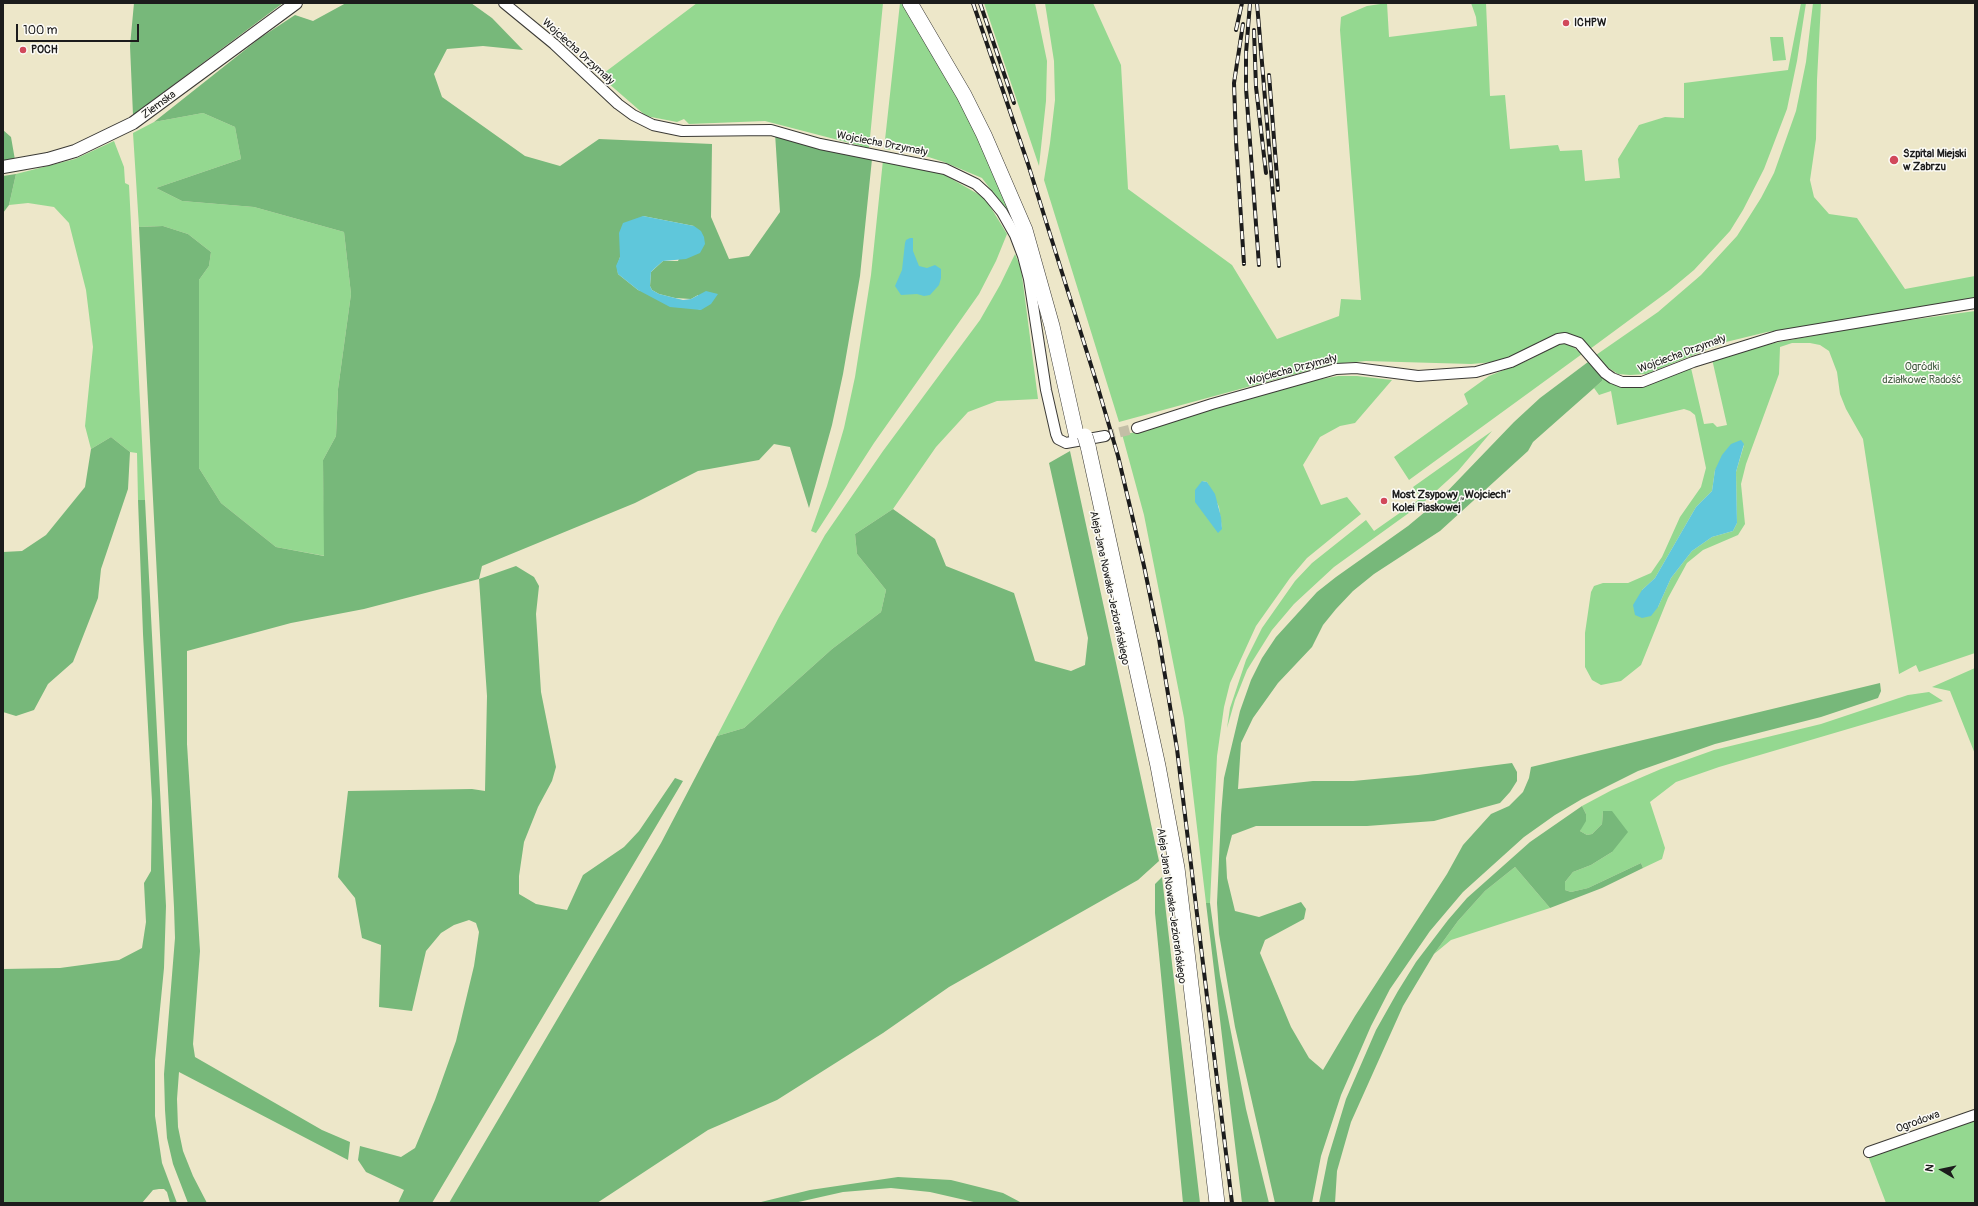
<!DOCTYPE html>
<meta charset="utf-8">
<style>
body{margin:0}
#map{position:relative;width:1978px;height:1206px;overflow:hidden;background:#ede7c9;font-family:Pangolin,sans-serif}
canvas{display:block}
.frame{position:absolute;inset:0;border:4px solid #1c1c1c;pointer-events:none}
.north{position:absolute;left:1922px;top:1150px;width:40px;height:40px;-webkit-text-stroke:3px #fdfcf7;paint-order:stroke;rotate:279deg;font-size:11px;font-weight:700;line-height:16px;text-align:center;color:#1c1c1c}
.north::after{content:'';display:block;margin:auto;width:14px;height:18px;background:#1c1c1c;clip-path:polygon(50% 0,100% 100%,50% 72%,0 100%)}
.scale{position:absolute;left:16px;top:24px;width:123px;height:18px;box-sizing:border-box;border:2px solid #1c1c1c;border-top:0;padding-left:5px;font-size:12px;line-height:14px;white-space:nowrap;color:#1c1c1c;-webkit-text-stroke:3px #fdfcf7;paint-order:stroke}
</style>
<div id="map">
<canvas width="1978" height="1206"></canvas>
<div class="frame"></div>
<div class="north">N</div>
<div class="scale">100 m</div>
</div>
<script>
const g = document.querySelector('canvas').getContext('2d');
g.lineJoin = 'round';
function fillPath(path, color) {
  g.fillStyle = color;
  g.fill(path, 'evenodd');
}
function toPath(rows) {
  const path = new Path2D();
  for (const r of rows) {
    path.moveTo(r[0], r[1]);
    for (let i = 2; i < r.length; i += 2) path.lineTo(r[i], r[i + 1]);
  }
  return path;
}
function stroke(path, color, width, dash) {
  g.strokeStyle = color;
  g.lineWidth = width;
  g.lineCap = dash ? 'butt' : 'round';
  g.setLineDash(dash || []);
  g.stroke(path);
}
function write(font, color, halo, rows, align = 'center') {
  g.font = font + ' Pangolin,sans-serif';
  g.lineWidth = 3;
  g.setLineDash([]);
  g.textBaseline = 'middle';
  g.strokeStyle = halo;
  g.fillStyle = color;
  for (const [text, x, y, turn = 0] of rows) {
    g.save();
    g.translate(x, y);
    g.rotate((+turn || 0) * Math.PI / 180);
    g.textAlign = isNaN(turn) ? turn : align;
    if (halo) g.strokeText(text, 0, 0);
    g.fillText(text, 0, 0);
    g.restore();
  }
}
fillPath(toPath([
 [697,3,883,3,869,148,765,121,689,124,684,119,677,122,646,116,600,76],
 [900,3,904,3,973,125,1016,223,982,178,944,162,913,152,884,149],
 [984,3,1035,3,1047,61,1046,101,1039,166],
 [1045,3,1093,3,1121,65,1128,189,1232,265,1277,339,1339,316,1341,299,1361,300,1340,30,1341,17,1367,6,1387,3,1389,37,1477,26,1476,17,1471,3,1486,3,1490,96,1505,95,1510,149,1558,145,1560,151,1582,150,1585,181,1620,178,1618,159,1639,125,1665,117,1684,118,1684,83,1788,70,1801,3,1806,3,1797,61,1787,109,1764,169,1743,210,1730,231,1694,270,1670,290,1590,349,1574,335,1564,334,1539,342,1518,354,1494,362,1471,364,1366,361,1332,364,1119,422,1044,180,1050,143,1055,100,1054,61],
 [1813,3,1821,3,1817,80,1816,139,1810,180,1814,197,1829,214,1857,218,1905,289,1975,276,1975,298,1845,321,1767,332,1726,342,1646,374,1630,375,1618,374,1607,367,1596,355,1658,312,1701,275,1737,236,1761,198,1774,173,1796,111,1806,62],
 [1770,37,1783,37,1786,60,1773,61],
 [203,113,235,127,241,159,156,188,182,201,254,207,344,232,351,294,338,389,336,436,323,460,325,556,276,547,221,503,199,468,199,280,209,266,211,252,188,234,163,226,139,227,133,133,154,122],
 [114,141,124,167,125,183,129,185,145,500,138,500,137,453,130,452,111,437,91,449,85,426,93,347,86,290,69,223,54,207,28,203,9,205,16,174,75,159],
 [883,160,943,174,985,198,1007,234,996,261,979,294,874,443,816,533,811,531,827,486,844,428,855,377,871,275],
 [1015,254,1021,268,1038,399,997,401,968,412,936,447,893,509,855,534,857,554,886,590,881,612,832,649,744,728,717,736,779,617,825,535,883,451,980,320,1000,285],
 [1975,311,1975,653,1919,672,1916,665,1899,674,1863,439,1846,409,1840,394,1837,372,1829,351,1820,345,1810,343,1792,343,1780,347,1779,374,1746,464,1741,484,1745,524,1738,535,1703,550,1687,563,1668,598,1641,665,1621,681,1601,685,1592,680,1585,667,1585,633,1591,592,1594,586,1603,583,1628,583,1651,573,1662,557,1680,517,1701,487,1706,468,1695,415,1690,411,1684,409,1617,425,1611,391,1599,395,1594,388,1602,381,1602,377,1621,385,1639,387,1691,368,1704,424,1713,423,1717,427,1727,425,1712,359,1763,345,1860,327],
 [1744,445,1736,472,1737,523,1733,531,1712,537,1692,551,1671,578,1658,607,1642,590,1655,578,1696,507,1712,491,1715,470],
 [1561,343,1572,346,1582,354,1409,480,1394,457,1468,404,1464,394,1489,376,1529,360],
 [1338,376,1357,376,1392,380,1355,423,1340,426,1320,437,1303,465,1321,505,1347,497,1361,514,1307,558,1290,578,1256,626,1230,683,1224,707,1217,756,1210,903,1206,903,1184,718,1144,515,1122,434,1148,431,1147,428,1316,380],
 [1202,481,1207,482,1219,507,1222,529],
 [1492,431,1458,471,1424,502,1334,567,1294,604,1272,630,1247,670,1235,700,1227,728,1230,708,1246,660,1262,628,1295,581,1312,563,1366,520,1374,531,1421,498,1413,487],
 [1975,668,1975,754,1950,691,1932,687],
 [1929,692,1943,701,1719,767,1676,782,1650,802,1665,848,1662,859,1643,868,1641,863,1588,888,1571,892,1565,890,1565,882,1573,872,1591,865,1612,852,1603,811,1602,824,1592,834,1587,835,1580,831,1586,814,1582,806,1612,790,1661,769,1714,750,1821,724,1908,695],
 [1515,867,1550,908,1451,940,1434,954,1458,921,1485,891],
 [1975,1119,1975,1203,1886,1203,1868,1156]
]), '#94d890');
fillPath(toPath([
 [134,3,283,3,133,115,130,46],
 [346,3,471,3,492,18,523,50,483,46,447,49,434,74,442,97,525,156,560,166,599,139,712,144,711,217,729,259,749,256,780,212,775,133,872,159,860,276,843,374,832,425,809,508,790,447,774,444,759,460,698,471,635,503,482,566,479,579,516,566,534,577,539,586,536,614,541,692,556,767,552,781,538,807,524,842,519,876,519,894,536,904,567,910,583,875,624,847,639,831,675,778,683,781,432,1203,398,1203,404,1190,366,1172,358,1160,360,1146,401,1157,415,1148,435,1100,456,1041,474,966,479,932,476,923,469,920,454,925,441,933,426,951,412,1011,379,1007,381,945,362,938,355,898,338,877,348,791,472,789,485,791,487,696,479,579,364,609,291,623,187,651,187,744,200,951,193,1044,195,1057,322,1130,350,1142,348,1160,179,1072,177,1099,178,1127,183,1151,193,1176,207,1203,188,1203,173,1164,167,1138,165,1110,164,1074,175,938,174,907,139,227,163,226,188,234,211,252,209,266,199,280,199,468,221,503,276,547,324,556,323,460,336,436,338,389,351,294,344,232,254,207,182,201,156,188,241,159,235,127,203,113,154,122,260,38,295,15,313,21],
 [643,216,694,226,678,261,663,261,651,272,650,286,652,290,659,294,675,298,691,299,698,295,701,310,638,290,618,274,617,266,620,257],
 [3,130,11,137,15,160,3,161],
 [16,174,9,205,3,213,3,176],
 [1588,362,1602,377,1602,381,1533,442,1528,451,1440,531,1374,574,1353,591,1336,609,1323,625,1312,647,1278,683,1253,718,1241,743,1238,789,1313,781,1353,781,1418,775,1512,763,1517,772,1517,781,1510,792,1500,803,1434,821,1367,826,1256,826,1232,835,1226,858,1227,878,1235,911,1259,917,1301,902,1306,909,1304,919,1265,940,1260,953,1291,1027,1309,1058,1323,1070,1355,1016,1447,874,1463,845,1491,814,1509,806,1523,792,1529,778,1531,767,1880,683,1881,691,1878,698,1821,717,1715,744,1638,771,1582,799,1555,815,1524,837,1463,892,1430,931,1390,989,1371,1026,1341,1095,1321,1156,1312,1203,1275,1203,1235,1027,1219,934,1217,903,1221,815,1224,778,1240,711,1251,680,1262,658,1276,637,1317,592,1336,577,1408,526,1438,501,1514,422,1540,398],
 [111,437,130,452,128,489,101,569,98,598,73,662,48,684,34,710,16,716,3,712,3,552,22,551,46,535,85,487,91,449],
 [1070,451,1159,861,1138,880,949,987,883,1033,777,1100,708,1130,597,1203,449,1203,661,843,717,736,744,728,832,649,881,612,886,590,857,554,855,534,893,509,935,539,946,566,1014,593,1035,661,1071,671,1085,665,1088,638,1049,463],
 [138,500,145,500,166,906,164,968,155,1060,155,1116,162,1163,177,1203,170,1203,167,1192,164,1189,159,1189,153,1190,142,1203,3,1203,3,969,60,968,119,960,142,948,146,922,144,883,151,871,152,801,143,634],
 [1582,806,1586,814,1586,821,1580,831,1587,835,1592,834,1602,824,1603,811,1612,811,1628,832,1612,852,1591,865,1573,872,1565,882,1565,890,1571,892,1588,888,1641,863,1643,868,1602,888,1550,908,1515,867,1485,891,1458,921,1434,954,1403,1006,1351,1122,1337,1171,1335,1203,1319,1203,1328,1158,1346,1099,1376,1030,1398,991,1416,962,1448,920,1467,898,1530,842],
 [1162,877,1166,912,1200,1203,1183,1203,1155,913,1155,884],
 [1206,903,1210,903,1220,976,1246,1109,1269,1203,1242,1203],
 [898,1177,951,1180,1003,1193,1022,1203,978,1203,930,1192,891,1188,843,1192,794,1203,757,1203,810,1190]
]), '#77b87a');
fillPath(toPath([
 [643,216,694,226,701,231,704,237,705,244,700,253,686,259,663,261,654,269,651,272,650,286,652,290,659,294,683,300,691,299,706,291,718,294,711,304,701,310,670,307,638,290,618,274,616,266,620,257,619,233,623,223],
 [910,238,913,238,913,251,919,266,927,268,935,265,941,269,941,278,939,285,930,295,924,296,917,294,901,295,895,286,902,270,905,243,906,240],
 [1741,440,1744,444,1736,472,1737,523,1733,531,1712,537,1692,551,1671,578,1658,607,1651,616,1642,618,1635,615,1633,605,1642,590,1655,578,1696,507,1712,491,1715,470,1722,455,1731,444],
 [1202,481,1207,482,1215,494,1221,517,1222,529,1218,533,1195,502,1195,490]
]), '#5fc7db');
stroke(toPath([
 [1105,436,1137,428]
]), '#c3bea6', 10, [10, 5]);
const minor = toPath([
 [504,3,554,44,618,104,633,115,653,125,682,131,771,130,820,144,945,169,976,184,988,195,1002,212,1015,235,1023,256,1029,279,1046,390,1056,434,1058,439,1066,443,1105,436],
 [1137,428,1212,404,1336,369,1356,368,1418,376,1476,372,1511,362,1558,339,1565,338,1579,343,1605,373,1612,378,1622,382,1642,382,1693,362,1777,336,1975,303],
 [1869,1152,1975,1115]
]);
const tertiary = toPath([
 [3,167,48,159,75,151,133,123,296,3]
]);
const primary = toPath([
 [910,3,964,95,984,135,1025,230,1052,326,1077,438],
 [1088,446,1158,766,1177,868,1217,1203]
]);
stroke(minor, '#3b3a36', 12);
stroke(tertiary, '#3b3a36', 14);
stroke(primary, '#3b3a36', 16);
stroke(minor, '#fff', 10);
stroke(tertiary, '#fff', 12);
stroke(primary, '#fff', 15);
const rail = toPath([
 [973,3,1028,164,1096,381,1118,456,1144,566,1159,639,1177,749,1232,1203],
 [980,3,1014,103],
 [1250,3,1246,53,1246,88,1259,265],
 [1257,3,1279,266],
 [1243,24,1234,83,1236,141,1244,264],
 [1236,30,1242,3],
 [1254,30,1256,87,1266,173],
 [1269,75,1278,190]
]);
stroke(rail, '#1c1c1c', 4);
stroke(rail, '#fdfcf7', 2.5, [8]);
const primaryBridge = toPath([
 [1085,436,1088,446]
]);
stroke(primaryBridge, '#3b3a36', 16, []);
stroke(primaryBridge, '#fff', 15);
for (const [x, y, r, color] of [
 [1566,23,4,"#d1495b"],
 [23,50,4,"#d1495b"],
 [1894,160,5,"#d1495b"],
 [1384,501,4,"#d1495b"]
]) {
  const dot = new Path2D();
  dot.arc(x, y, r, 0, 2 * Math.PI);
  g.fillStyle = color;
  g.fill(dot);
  stroke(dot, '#fdfcf7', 1.5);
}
write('bold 11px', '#1c1c1c', '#fdfcf7', [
 ["ICHPW",1574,23],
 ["POCH",31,50],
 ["Szpital Miejski",1903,154],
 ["w Zabrzu",1903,167],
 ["Most Zsypowy „Wojciech”",1392,495],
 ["Kolei Piaskowej",1392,508]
], 'left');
write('11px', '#1c1c1c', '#fdfcf7', [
 ["Wojciecha Drzymały",578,52,42],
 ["Ziemska",159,105,-36],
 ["Wojciecha Drzymały",882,144,11],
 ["Wojciecha Drzymały",1682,354,-20],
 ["Wojciecha Drzymały",1292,370,-15],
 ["Aleja Jana Nowaka-Jeziorańskiego",1109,588,78],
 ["Aleja Jana Nowaka-Jeziorańskiego",1171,906,82],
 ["Ogrodowa",1918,1122,-20]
]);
write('11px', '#465e45', '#fdfcf7', [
 ["Ogródki",1922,367],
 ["działkowe Radość",1922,380]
]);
</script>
